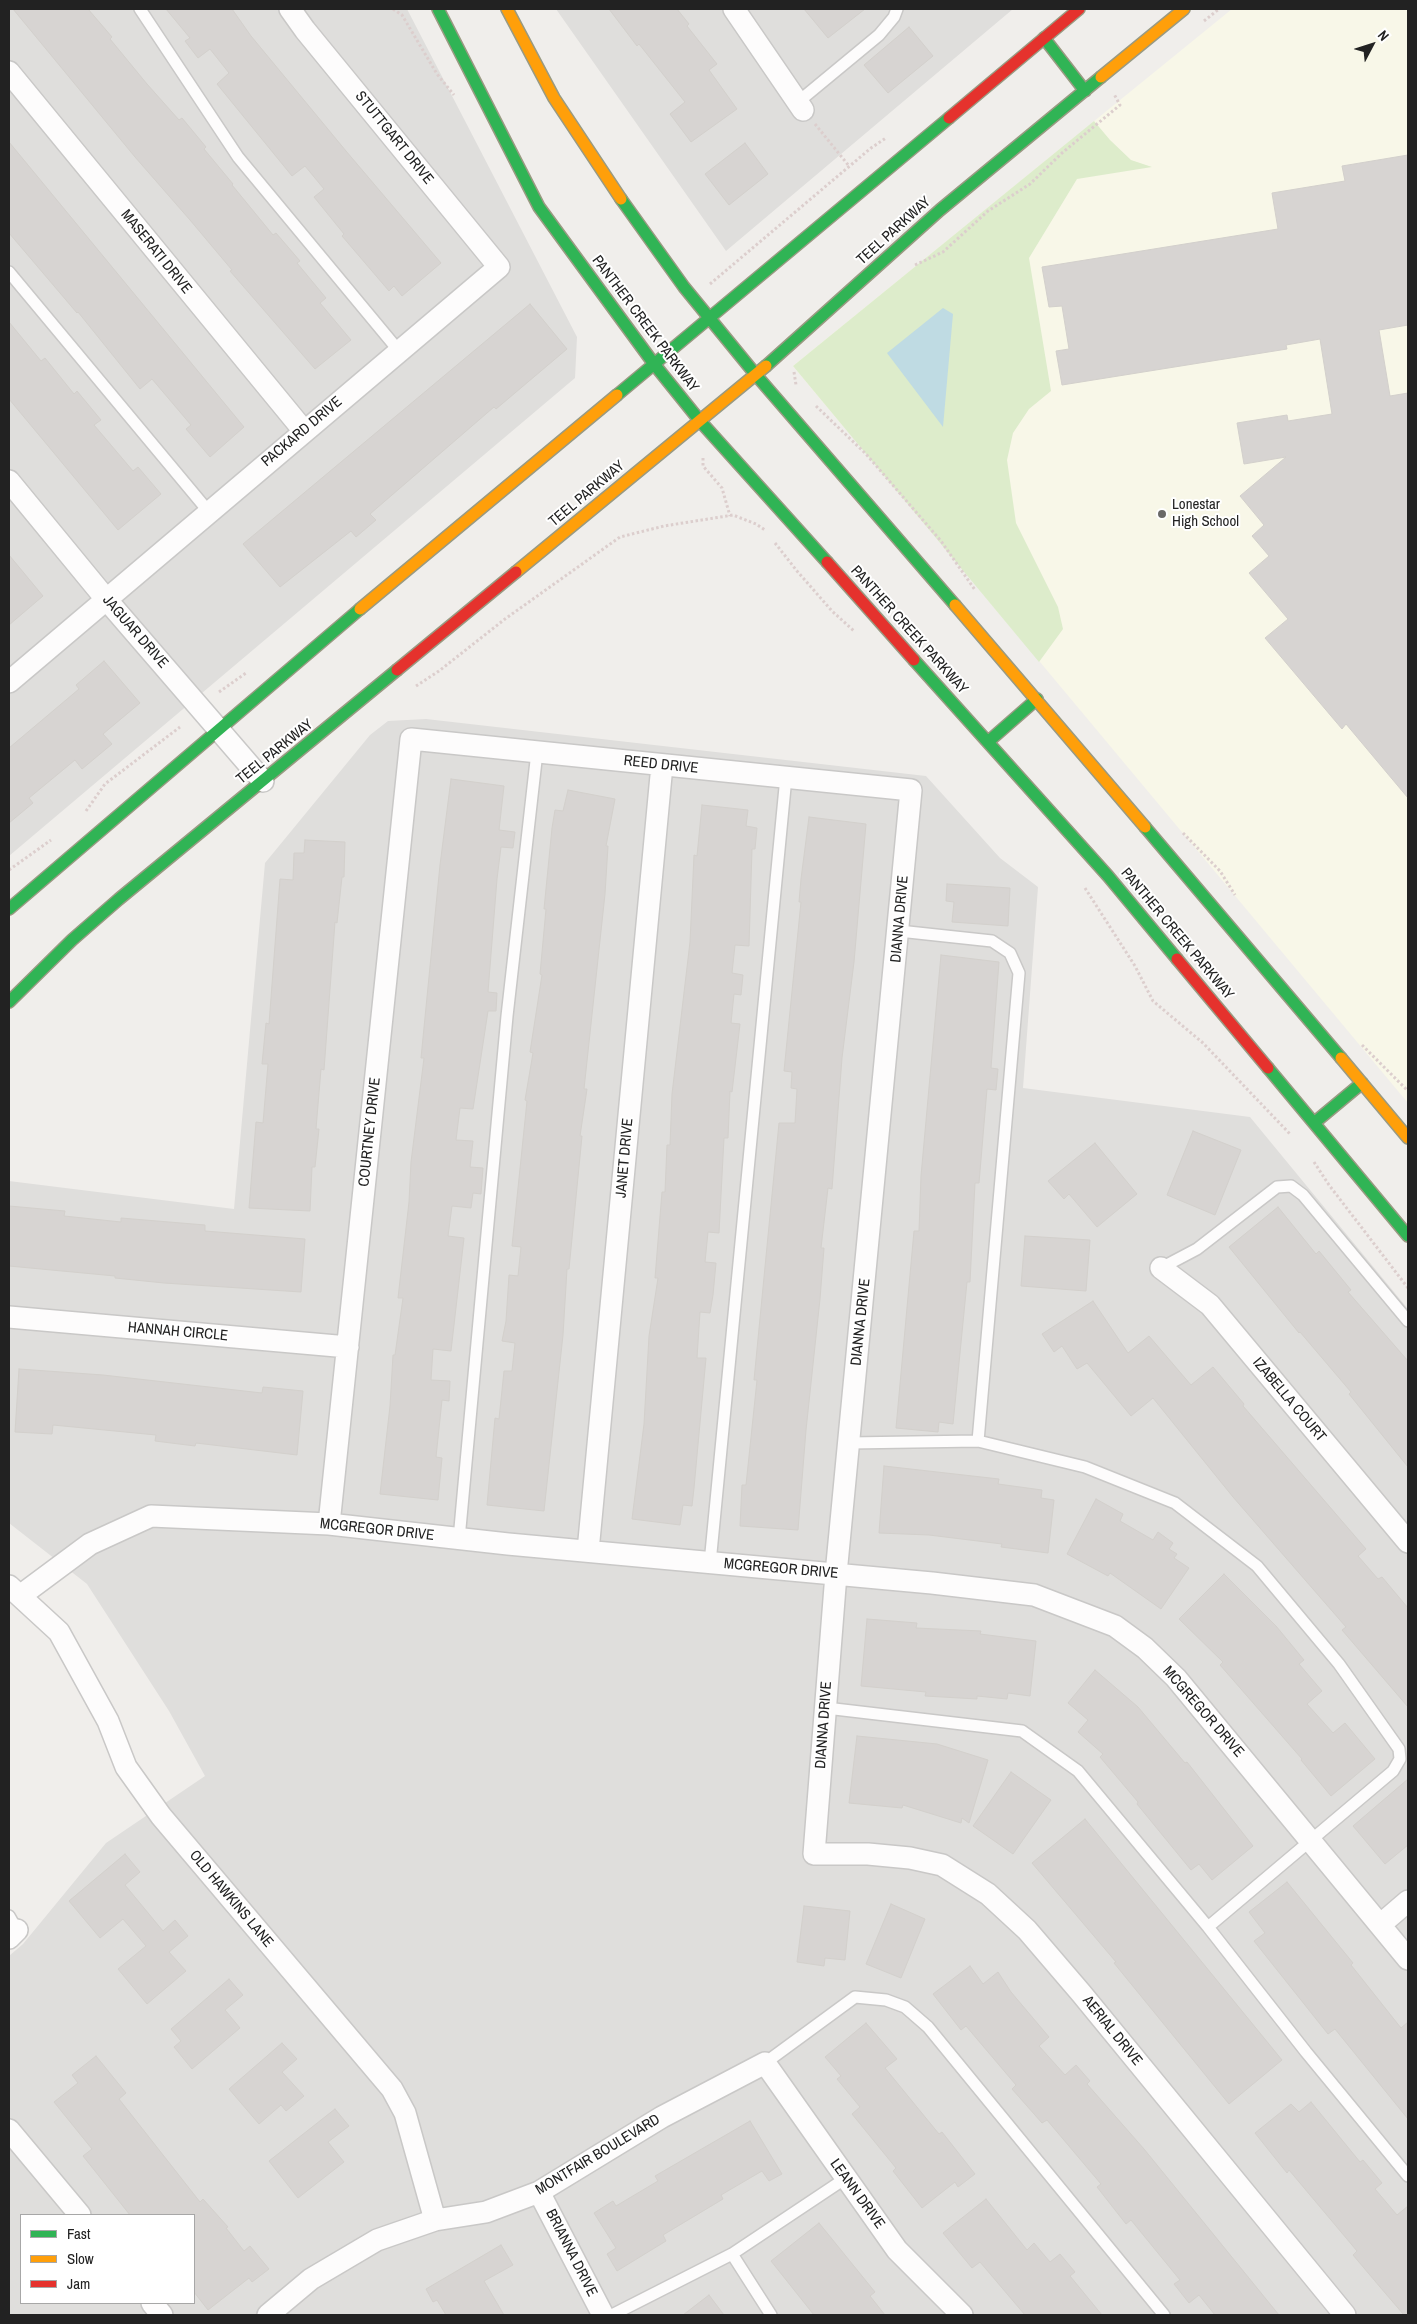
<!DOCTYPE html>
<style>
body{margin:0}
#map{position:relative;width:1417px;height:2324px;overflow:hidden;background:#f0eeeb;font-family:"Archivo Narrow",sans-serif}
canvas{display:block}
.frame{position:absolute;inset:0;border:10px solid #222;pointer-events:none}
.legend{position:absolute;left:20px;top:2214px;width:175px;height:90px;box-sizing:border-box;background:#fff;border:1px solid #a7a7a7;margin:0;padding:6px 9px;list-style:none;font-size:15px;color:#222}
.legend li{display:flex;align-items:center;gap:10px;height:25px}
.legend b{width:25px;border:1px solid #a7a7a7}
.north{position:absolute;left:1347px;top:20px;width:50px;height:50px;-webkit-text-stroke:4px #fff;paint-order:stroke;rotate:50deg;font-size:14px;font-weight:700;line-height:20px;text-align:center;color:#222}
.north::after{content:'';display:block;margin:auto;width:18px;height:22px;background:#222;clip-path:polygon(50% 0,100% 100%,50% 72%,0 100%)}
</style>
<div id="map">
<canvas width="1417" height="2324"></canvas>
<div class="frame"></div>
<ul class="legend">
<li><b style="height:6px;background:#30b455"></b>Fast</li>
<li><b style="height:6px;background:#ff9f0a"></b>Slow</li>
<li><b style="height:6px;background:#e5322d"></b>Jam</li>
</ul>
<div class="north">N</div>
</div>
<script>
const g = document.querySelector('canvas').getContext('2d');
g.lineJoin = 'round';
function fillPath(path, color) {
  g.fillStyle = color;
  g.fill(path, 'evenodd');
}
function toPath(rows) {
  const path = new Path2D();
  for (const r of rows) {
    path.moveTo(r[0], r[1]);
    for (let i = 2; i < r.length; i += 2) path.lineTo(r[i], r[i + 1]);
  }
  return path;
}
function stroke(path, color, width, dash) {
  g.strokeStyle = color;
  g.lineWidth = width;
  g.lineCap = dash ? 'butt' : 'round';
  g.setLineDash(dash || []);
  g.stroke(path);
}
function write(font, color, halo, rows, align = 'center') {
  g.font = font + ' "Archivo Narrow",sans-serif';
  g.lineWidth = 4;
  g.setLineDash([]);
  g.textBaseline = 'middle';
  g.strokeStyle = halo;
  g.fillStyle = color;
  for (const [text, x, y, turn = 0] of rows) {
    g.save();
    g.translate(x, y);
    g.rotate((+turn || 0) * Math.PI / 180);
    g.textAlign = isNaN(turn) ? turn : align;
    if (halo) g.strokeText(text, 0, 0);
    g.fillText(text, 0, 0);
    g.restore();
  }
}
fillPath(toPath([
 [9,9,407,9,577,337,575,378,9,856],
 [556,9,1013,9,726,251],
 [426,719,926,776,1000,858,1038,887,1023,1088,1250,1117,1408,1309,1408,2315,9,2315,9,1956,23,1944,106,1843,205,1776,169,1711,87,1584,9,1523,9,1181,234,1209,265,863,370,735,388,721],
 [21,2215,194,2215,194,2303,21,2303]
]), '#dfdedc');
fillPath(toPath([
 [1232,9,1408,9,1408,1103,793,366]
]), '#f8f7e8');
fillPath(toPath([
 [1094,121,1110,140,1131,160,1152,167,1077,179,1029,258,1051,391,1029,409,1013,433,1007,460,1016,523,1058,607,1063,629,1039,662,793,366]
]), '#ddeccb');
fillPath(toPath([
 [943,308,953,314,943,427,887,353]
]), '#bfdbe3');
const building = toPath([
 [13,9,88,9,112,37,110,39,147,84,179,120,182,118,206,147,204,149,233,184,232,185,273,235,276,233,300,261,297,263,326,298,320,303,351,340,315,369,230,271,232,270,190,220,135,157,13,9],
 [166,9,232,9,251,36,346,151,441,263,402,296,394,286,389,291,342,236,344,234,314,197,324,189,305,166,292,176,217,84,229,73,210,49,198,58,185,41,190,38,166,9],
 [609,9,677,9,689,24,687,26,717,64,709,70,737,109,691,142,670,114,685,102,639,44,637,46,609,9],
 [804,9,865,9,828,38,804,9],
 [909,27,933,56,888,93,864,65,909,27],
 [9,142,244,427,210,457,186,429,191,425,152,379,140,389,78,312,77,313,9,233,9,142],
 [745,143,768,174,729,205,705,174,745,143],
 [1408,155,1408,325,1379,330,1390,396,1408,393,1408,798,1346,724,1342,729,1265,638,1288,619,1249,573,1269,556,1252,536,1264,525,1240,496,1286,457,1244,464,1237,423,1287,415,1288,421,1332,414,1320,339,1286,345,1287,349,1062,385,1056,351,1069,349,1062,306,1049,307,1042,267,1278,229,1272,193,1345,181,1342,166,1408,155],
 [530,304,567,349,496,409,494,407,370,514,376,520,356,537,351,531,280,587,243,544,530,304],
 [9,322,41,361,45,358,74,394,77,391,101,420,94,425,133,471,138,467,161,494,118,530,9,399,9,322],
 [9,555,43,596,9,625,9,555],
 [104,661,140,703,103,734,112,744,82,769,75,760,29,798,33,803,9,823,9,748,79,689,76,685,104,661],
 [451,779,504,786,499,830,515,832,513,848,501,847,497,879,488,992,497,993,496,1011,488,1011,473,1109,460,1108,456,1140,473,1141,470,1167,483,1168,481,1194,473,1193,471,1208,452,1206,448,1236,464,1238,451,1351,433,1349,431,1380,450,1381,449,1401,442,1400,436,1457,442,1458,438,1500,380,1494,390,1406,393,1355,395,1355,403,1298,398,1298,409,1202,411,1162,424,1058,421,1058,440,865,451,779],
 [568,790,615,799,606,846,608,846,605,894,584,1089,587,1089,580,1136,582,1136,569,1269,567,1269,563,1335,544,1511,487,1505,495,1418,499,1419,504,1371,512,1371,515,1343,502,1341,506,1321,509,1275,518,1276,521,1247,512,1246,527,1101,525,1100,533,1053,530,1052,542,975,540,974,546,909,544,909,552,828,555,810,563,811,568,790],
 [702,805,748,810,746,826,757,828,755,849,752,849,749,946,735,945,732,973,743,975,741,995,734,994,731,1023,740,1024,732,1092,730,1091,728,1138,724,1138,719,1233,708,1232,705,1262,716,1263,713,1295,710,1313,700,1312,697,1358,706,1358,694,1488,692,1506,683,1505,680,1525,632,1519,644,1424,649,1336,658,1278,655,1278,662,1192,665,1192,667,1145,670,1145,672,1094,690,942,694,855,697,856,702,805],
 [809,817,866,824,854,962,842,1058,832,1189,828,1188,821,1248,824,1248,820,1299,806,1430,798,1530,740,1526,742,1485,746,1485,757,1380,754,1380,779,1123,795,1123,797,1089,791,1088,792,1072,784,1071,801,902,799,902,801,879,809,817],
 [305,840,345,842,344,877,342,877,337,923,335,922,324,1070,321,1069,316,1129,319,1129,315,1167,312,1167,310,1211,249,1208,256,1122,263,1123,268,1064,262,1064,266,1023,269,1024,280,879,293,880,294,853,304,853,305,840],
 [947,884,1010,888,1008,926,952,922,954,902,946,901,947,884],
 [941,955,999,962,991,1068,998,1069,996,1090,987,1089,979,1183,975,1183,970,1282,967,1282,953,1424,939,1422,938,1432,896,1428,914,1231,919,1231,921,1176,941,955],
 [1193,1131,1241,1150,1215,1215,1167,1195,1193,1131],
 [1095,1143,1137,1194,1097,1227,1069,1194,1064,1199,1048,1181,1095,1143],
 [9,1206,65,1211,64,1216,121,1222,121,1218,205,1225,205,1231,305,1239,301,1292,164,1283,115,1278,115,1276,9,1266,9,1206],
 [1278,1207,1316,1254,1319,1251,1351,1290,1348,1292,1408,1361,1408,1467,1349,1394,1351,1392,1300,1332,1299,1333,1229,1247,1278,1207],
 [1025,1236,1090,1240,1086,1291,1021,1286,1025,1236],
 [1093,1301,1128,1353,1149,1336,1191,1385,1213,1367,1244,1404,1243,1406,1366,1549,1358,1556,1378,1579,1382,1577,1408,1608,1408,1707,1342,1630,1346,1627,1233,1497,1153,1398,1131,1416,1087,1363,1077,1369,1062,1346,1054,1352,1042,1334,1093,1301],
 [19,1369,103,1375,262,1393,263,1387,303,1391,297,1455,196,1443,195,1446,155,1441,156,1435,53,1425,52,1434,15,1432,19,1369],
 [884,1466,999,1479,998,1484,1042,1490,1041,1498,1054,1500,1048,1553,1001,1547,1002,1544,929,1535,879,1533,884,1466],
 [1096,1499,1123,1514,1120,1521,1153,1540,1158,1532,1173,1543,1169,1549,1177,1554,1174,1558,1189,1568,1161,1609,1110,1573,1108,1576,1067,1554,1096,1499],
 [1224,1574,1276,1626,1304,1660,1299,1664,1322,1691,1307,1704,1333,1733,1345,1723,1375,1759,1331,1796,1301,1760,1302,1759,1220,1665,1223,1662,1179,1619,1224,1574],
 [867,1619,917,1623,916,1628,981,1631,980,1634,1036,1641,1030,1696,1008,1693,1007,1699,977,1696,977,1699,925,1696,926,1692,861,1686,867,1619],
 [1095,1670,1138,1707,1185,1763,1187,1762,1253,1846,1212,1880,1199,1864,1191,1870,1137,1804,1138,1802,1100,1757,1103,1754,1078,1732,1088,1720,1068,1703,1095,1670],
 [857,1736,937,1744,988,1760,969,1823,962,1818,961,1823,903,1805,902,1808,849,1803,857,1736],
 [1011,1772,1051,1800,1013,1854,973,1826,1011,1772],
 [1408,1779,1408,1845,1385,1864,1353,1826,1408,1779],
 [1085,1819,1282,2060,1229,2104,1114,1963,1116,1962,1032,1863,1085,1819],
 [125,1854,140,1872,125,1885,163,1931,175,1920,188,1936,169,1952,186,1971,147,2004,118,1969,146,1946,123,1919,100,1938,69,1901,125,1854],
 [1287,1882,1353,1963,1351,1965,1401,2028,1408,2022,1408,2119,1335,2029,1328,2034,1254,1941,1265,1933,1249,1912,1287,1882],
 [891,1904,925,1919,901,1978,866,1964,891,1904],
 [804,1906,850,1911,845,1960,825,1958,824,1966,797,1962,804,1906],
 [970,1966,983,1984,998,1972,1011,1992,1049,2037,1039,2046,1065,2075,1076,2065,1090,2081,1087,2084,1144,2149,1279,2315,1215,2315,1199,2295,1189,2303,1174,2284,1180,2280,1131,2220,1126,2224,1097,2187,1101,2184,1047,2120,1042,2123,1012,2089,1016,2085,966,2026,961,2030,933,1994,970,1966],
 [229,1979,243,1995,225,2010,240,2028,192,2069,174,2047,181,2041,171,2029,229,1979],
 [866,2023,897,2059,885,2068,939,2134,942,2132,975,2174,958,2187,955,2182,922,2208,893,2171,896,2168,852,2114,860,2107,837,2079,841,2076,825,2057,866,2023],
 [282,2043,297,2059,282,2072,304,2096,286,2111,281,2105,259,2124,229,2089,282,2043],
 [96,2056,126,2093,119,2099,200,2202,203,2199,228,2227,226,2228,244,2251,250,2246,269,2269,252,2282,249,2278,208,2310,194,2292,194,2215,130,2215,83,2156,92,2149,54,2102,78,2083,72,2075,96,2056],
 [1311,2102,1360,2162,1363,2160,1382,2183,1375,2189,1397,2215,1408,2206,1408,2315,1404,2315,1380,2287,1353,2255,1357,2251,1289,2170,1287,2173,1255,2133,1291,2104,1299,2112,1311,2102],
 [335,2109,349,2126,328,2142,344,2162,298,2198,269,2161,335,2109],
 [750,2121,782,2174,769,2181,762,2171,721,2195,723,2199,663,2235,666,2241,617,2271,607,2254,616,2248,594,2213,613,2201,616,2206,658,2181,655,2176,750,2121],
 [986,2199,1027,2250,1034,2243,1050,2262,1060,2254,1075,2272,1070,2276,1102,2315,1025,2315,980,2262,972,2268,943,2233,986,2199],
 [819,2223,875,2292,870,2296,885,2315,814,2315,771,2261,819,2223],
 [501,2245,513,2265,484,2281,504,2315,446,2315,437,2300,433,2302,426,2289,501,2245],
 [709,2295,724,2315,683,2315,709,2295]
]);
fillPath(building, '#d7d4d2');
stroke(building, '#d3d0cc', 1);
const lane = toPath([
 [140,9,238,157,399,351],
 [798,102,879,35,894,17,897,9],
 [9,272,209,512],
 [899,931,992,941,1010,953,1019,973,978,1441],
 [1161,1268,1197,1249,1277,1187,1291,1186,1303,1195,1408,1321],
 [849,1443,978,1441,1085,1467,1175,1503,1257,1566,1339,1664,1399,1749,1400,1759,1393,1771,1208,1927],
 [459,1539,507,1016,537,752],
 [710,1563,786,777],
 [826,1708,1022,1731,1078,1771,1208,1927,1306,2052,1408,2176],
 [9,1916,17,1930],
 [765,2063,855,1997,886,2000,905,2007,928,2027,1164,2315],
 [732,2254,846,2178],
 [612,2315,732,2254,771,2315]
]);
const street = toPath([
 [734,9,803,110],
 [9,72,304,431],
 [9,481,106,599,263,781],
 [9,682,499,267,305,30,290,9],
 [1161,1268,1210,1305,1408,1542],
 [9,1317,348,1347],
 [329,1524,411,739,911,790,836,1574,814,1854,868,1854,910,1858,942,1865,988,1894,1027,1930,1081,1993,1345,2315],
 [588,1551,662,765],
 [9,1586,59,1632,108,1721,126,1767,161,1816,392,2089,405,2113,435,2220],
 [20,1596,90,1544,151,1516,329,1524,508,1544,932,1583,1034,1595,1115,1626,1145,1648,1176,1678,1408,1959],
 [1380,1925,1408,1901],
 [9,1938,17,1930],
 [9,2130,80,2215],
 [539,2192,603,2315],
 [152,2303,162,2315],
 [268,2315,311,2279,377,2240,435,2220,486,2212,539,2192,662,2117,765,2063,897,2250,962,2315]
]);
const fast = toPath([
 [438,9,539,207,654,364,700,421,827,562],
 [1044,38,1085,91],
 [621,199,684,287,756,375,955,605],
 [766,366,940,210,1101,77],
 [617,395,949,118],
 [914,660,1108,876,1177,959],
 [989,741,1037,699],
 [1145,827,1341,1058],
 [9,909,360,609],
 [9,1002,72,940,119,899,397,670],
 [1268,1068,1408,1236],
 [1314,1123,1362,1083]
]);
const slow = toPath([
 [507,9,554,98,621,199],
 [1101,77,1184,9],
 [516,572,766,366],
 [955,605,1145,827],
 [360,609,617,395],
 [1341,1058,1408,1138]
]);
const jam = toPath([
 [949,118,1079,9],
 [827,562,914,660],
 [397,670,516,572],
 [1177,959,1268,1068]
]);
stroke(lane, '#c9c8c7', 14);
stroke(street, '#c9c8c7', 24);
stroke(fast, '#999a82', 14);
stroke(slow, '#999a82', 14);
stroke(jam, '#999a82', 14);
stroke(toPath([
 [393,9,402,15,437,74,454,95],
 [1204,21,1219,9],
 [815,124,849,166],
 [915,265,943,252,988,211,1030,184,1062,153,1120,105,1114,94],
 [710,284,871,148,886,138],
 [794,372,796,385],
 [816,406,866,454,941,541,975,590],
 [703,458,703,466,722,488,730,516],
 [775,543,797,571,832,611,854,631],
 [416,686,439,671,505,619,620,537,664,526,733,515,756,524,765,530],
 [219,692,246,673],
 [86,811,105,784,180,727],
 [1183,833,1220,871,1235,895],
 [9,870,51,840],
 [1085,888,1135,966,1153,1001,1203,1043,1290,1134],
 [1362,1045,1408,1091],
 [1314,1162,1329,1185,1408,1288]
]), '#dccecd', 3, [2.5, 2.5]);
stroke(lane, '#fdfcfc', 11);
stroke(street, '#fdfcfc', 21);
stroke(fast, '#30b455', 11);
stroke(slow, '#ff9f0a', 11);
stroke(jam, '#e5322d', 11);
for (const [x, y, r, color] of [
 [1162,514,5,"#6a6968"]
]) {
  const dot = new Path2D();
  dot.arc(x, y, r, 0, 2 * Math.PI);
  g.fillStyle = color;
  g.fill(dot);
  stroke(dot, '#fff', 2);
}
write('15px', '#222', '#fff', [
 ["STUTTGART DRIVE",394,138,51],
 ["TEEL PARKWAY",894,231,-42],
 ["MASERATI DRIVE",156,252,51],
 ["PANTHER CREEK PARKWAY",645,324,53],
 ["PACKARD DRIVE",302,432,-40],
 ["TEEL PARKWAY",587,494,-40],
 ["PANTHER CREEK PARKWAY",909,630,48],
 ["JAGUAR DRIVE",135,632,49],
 ["TEEL PARKWAY",275,752,-39],
 ["REED DRIVE",661,765,6],
 ["DIANNA DRIVE",900,919,-85],
 ["PANTHER CREEK PARKWAY",1177,934,50],
 ["COURTNEY DRIVE",370,1132,-84],
 ["JANET DRIVE",625,1158,-85],
 ["DIANNA DRIVE",861,1322,-84],
 ["HANNAH CIRCLE",178,1332,5],
 ["IZABELLA COURT",1289,1400,50],
 ["MCGREGOR DRIVE",377,1530,6],
 ["MCGREGOR DRIVE",781,1569,5],
 ["MCGREGOR DRIVE",1203,1712,49],
 ["DIANNA DRIVE",824,1725,-86],
 ["OLD HAWKINS LANE",231,1899,50],
 ["AERIAL DRIVE",1112,2031,51],
 ["MONTFAIR BOULEVARD",598,2155,-31],
 ["LEANN DRIVE",857,2194,54],
 ["BRIANNA DRIVE",571,2253,63]
]);
write('15px', '#222', '#fff', [
 ["Lonestar",1172,505],
 ["High School",1172,522]
], 'left');
</script>
